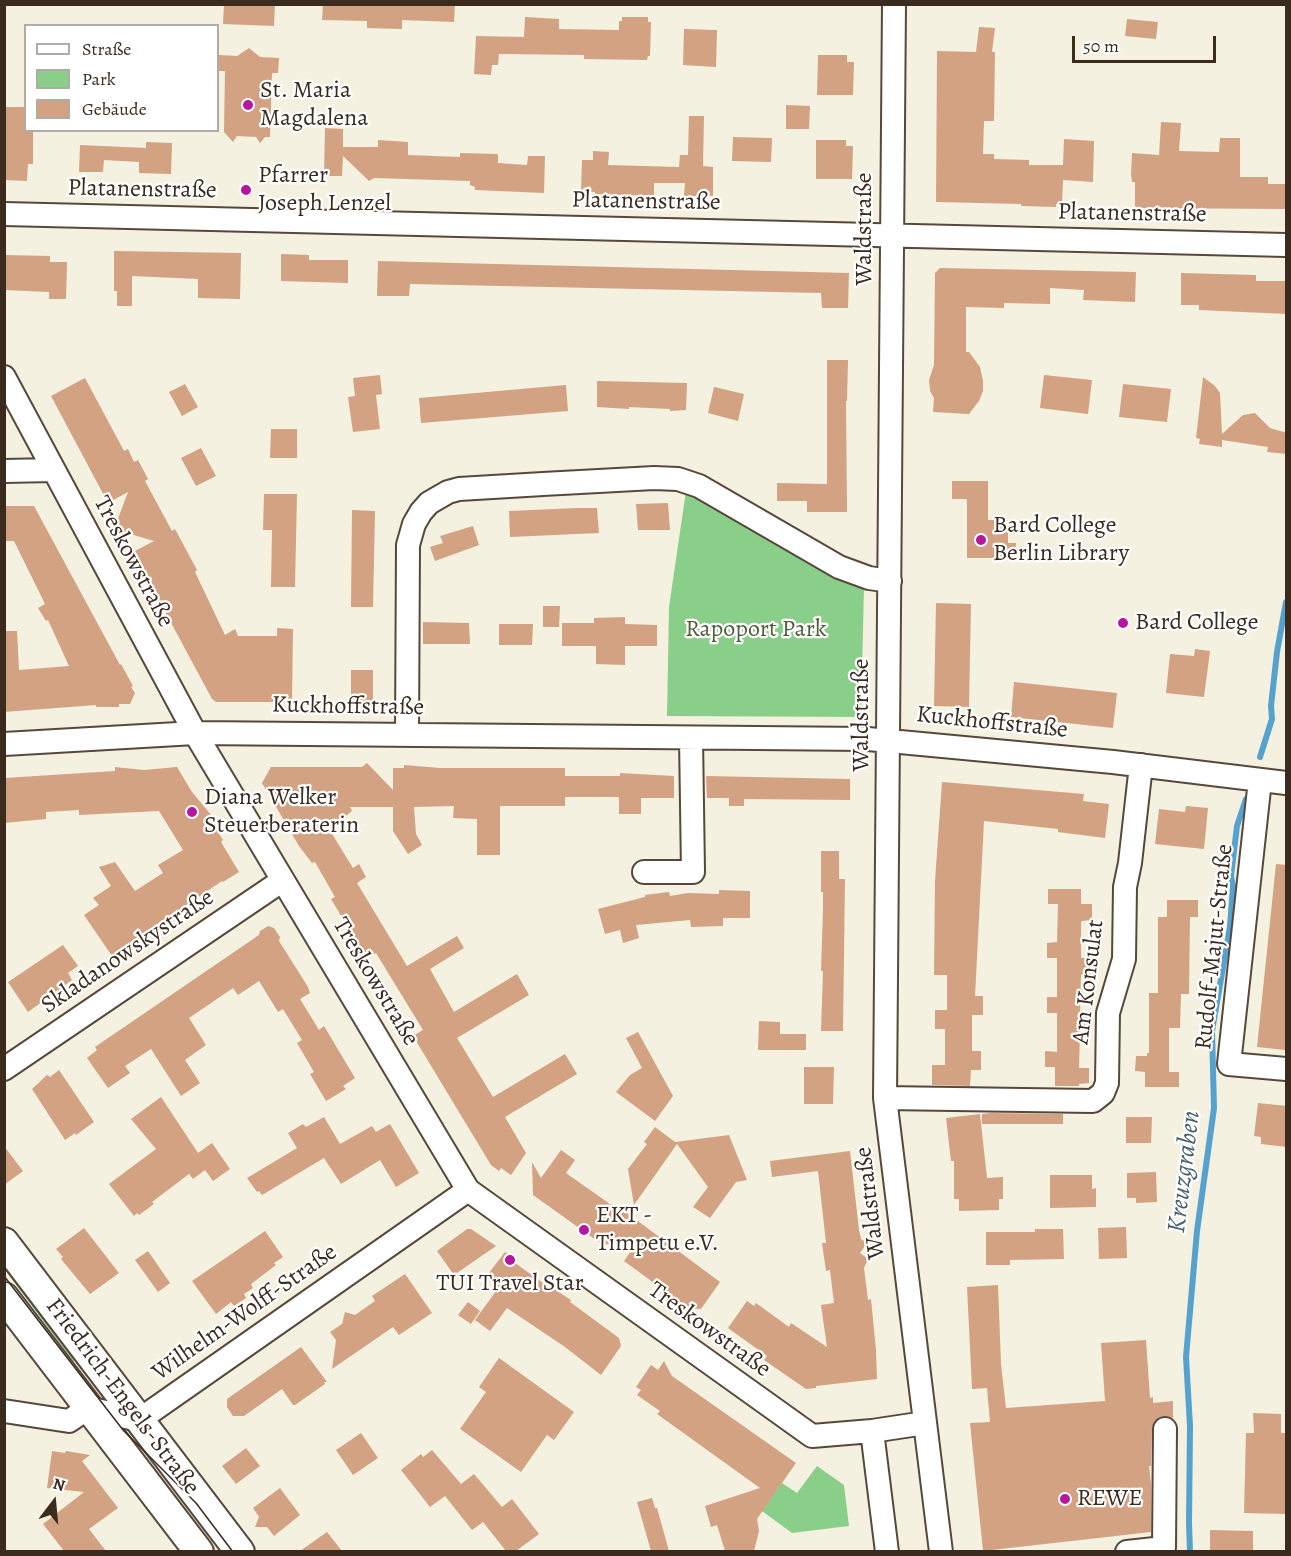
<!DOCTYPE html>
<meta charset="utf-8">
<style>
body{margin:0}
#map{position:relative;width:1291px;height:1556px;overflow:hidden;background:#f4f1e0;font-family:Alegreya,serif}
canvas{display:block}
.frame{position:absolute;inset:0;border:6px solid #3b2a1e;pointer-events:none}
.legend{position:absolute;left:24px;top:24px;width:195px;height:108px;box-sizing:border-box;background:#fff;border:2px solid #b1aaa5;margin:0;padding:8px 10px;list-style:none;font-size:18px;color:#3b2a1e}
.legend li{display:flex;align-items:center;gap:12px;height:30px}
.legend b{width:30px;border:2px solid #b1aaa5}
.north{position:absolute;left:24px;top:1472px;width:60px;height:60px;-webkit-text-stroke:4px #fff;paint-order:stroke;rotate:16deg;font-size:16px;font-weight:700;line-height:24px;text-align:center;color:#3b2a1e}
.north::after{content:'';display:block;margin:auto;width:21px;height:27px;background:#3b2a1e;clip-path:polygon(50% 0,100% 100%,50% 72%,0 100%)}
.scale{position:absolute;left:1072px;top:36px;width:144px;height:27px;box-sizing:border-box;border:3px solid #3b2a1e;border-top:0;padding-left:8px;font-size:18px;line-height:21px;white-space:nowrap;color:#3b2a1e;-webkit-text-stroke:4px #fff;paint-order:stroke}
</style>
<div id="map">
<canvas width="1291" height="1556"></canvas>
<div class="frame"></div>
<ul class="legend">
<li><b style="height:8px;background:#fff"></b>Straße</li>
<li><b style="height:16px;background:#89cf8a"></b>Park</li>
<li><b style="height:16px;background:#d3a282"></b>Gebäude</li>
</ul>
<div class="north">N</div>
<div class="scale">50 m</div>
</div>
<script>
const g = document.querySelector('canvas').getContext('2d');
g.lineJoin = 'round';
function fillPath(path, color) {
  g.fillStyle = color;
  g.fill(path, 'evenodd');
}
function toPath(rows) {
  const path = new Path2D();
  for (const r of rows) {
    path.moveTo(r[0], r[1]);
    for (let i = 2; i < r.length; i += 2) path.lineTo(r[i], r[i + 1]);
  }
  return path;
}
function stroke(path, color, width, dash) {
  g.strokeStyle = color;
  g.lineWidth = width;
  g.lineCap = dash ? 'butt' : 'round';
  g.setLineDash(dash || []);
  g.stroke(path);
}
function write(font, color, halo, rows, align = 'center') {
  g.font = font + ' Alegreya,serif';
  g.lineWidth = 4.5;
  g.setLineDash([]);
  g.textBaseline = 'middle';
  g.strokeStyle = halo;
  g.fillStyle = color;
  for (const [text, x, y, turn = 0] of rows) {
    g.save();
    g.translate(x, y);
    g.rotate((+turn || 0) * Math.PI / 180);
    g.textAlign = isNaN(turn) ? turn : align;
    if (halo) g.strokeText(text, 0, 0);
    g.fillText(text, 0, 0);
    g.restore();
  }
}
fillPath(toPath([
 [686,491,864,587,861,717,667,716,669,607],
 [5,1255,81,1356,73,1361,5,1270],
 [817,1466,844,1485,849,1526,792,1533,762,1511,782,1483,797,1493]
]), '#89cf8a');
stroke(toPath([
 [1260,757,1272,719,1271,706,1277,652,1286,602],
 [1190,1552,1189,1523,1190,1426,1186,1357,1197,1231,1214,1108,1212,1031,1230,927,1233,886,1231,876,1237,826,1246,799]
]), '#56a2ce', 6);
fillPath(toPath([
 [224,4,275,4,274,26,223,24],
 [323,4,455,4,454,22,402,20,402,29,367,28,367,21,322,20],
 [525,17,559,19,559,29,619,30,619,21,622,21,622,17,648,17,648,22,651,22,650,56,648,56,647,60,584,59,584,55,499,54,498,65,492,65,491,75,474,74,476,36,524,37],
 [1127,19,1158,22,1156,39,1125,36],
 [979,27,995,28,992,52,995,52,994,121,984,121,983,154,994,154,994,159,1029,160,1029,165,1063,165,1064,139,1094,141,1093,182,1063,180,1062,204,1056,204,1056,207,1021,206,1021,204,936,202,937,51,976,52],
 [684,29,717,30,716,67,683,65],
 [249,48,260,57,279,58,278,73,272,73,270,137,265,137,260,143,256,137,237,136,233,142,224,132,225,71,219,71,219,55,237,56],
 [818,55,847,55,847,62,854,62,853,95,817,95],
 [786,105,810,106,809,129,786,129],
 [4,107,26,107,26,130,33,130,33,164,28,164,27,181,4,180],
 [689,116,704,116,703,166,713,167,713,196,684,196,685,183,654,183,654,196,595,194,595,192,581,191,582,160,593,160,593,151,609,152,608,165,679,167,680,155,688,155],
 [1161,122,1181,123,1179,151,1219,152,1220,138,1240,138,1240,177,1268,177,1268,184,1287,184,1287,209,1135,208,1135,182,1132,182,1131,174,1132,153,1159,155],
 [325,128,343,129,343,147,378,147,378,140,408,142,408,155,460,157,460,153,498,154,498,163,527,165,528,156,545,156,544,193,475,190,475,187,470,185,470,181,374,178,369,181,343,156,342,176,324,176],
 [733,137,772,138,771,162,732,161],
 [816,140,846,140,846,146,853,146,852,179,816,179],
 [146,142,172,143,171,174,139,173,139,162,104,160,103,172,79,172,80,145,146,148],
 [114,251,241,253,240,299,198,298,198,279,132,276,132,306,117,306,117,291,114,291],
 [281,254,309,255,309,260,348,260,348,283,281,281],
 [4,255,50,256,50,262,67,262,66,299,49,299,49,292,4,290],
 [378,261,849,273,848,308,822,308,821,293,410,284,409,296,377,296],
 [940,268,1136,272,1135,302,1083,300,1084,290,1050,288,1050,304,1004,303,1004,308,966,307,966,352,969,352,980,367,983,381,983,391,979,401,969,414,933,412,934,398,930,391,929,380,934,365,935,273],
 [1181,273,1256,275,1256,281,1287,281,1287,314,1199,310,1199,305,1181,305],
 [827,360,848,360,847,401,846,401,847,512,807,512,807,501,777,501,777,483,827,484],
 [380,375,382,394,376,395,380,429,353,432,348,397,355,396,353,378],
 [1044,375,1092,380,1088,414,1040,408],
 [1203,377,1215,386,1220,393,1222,434,1243,415,1255,413,1270,428,1287,433,1287,454,1267,452,1268,447,1222,440,1222,447,1199,444,1200,439,1196,438],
 [85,378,124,451,128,449,134,462,138,460,148,479,145,481,172,531,175,529,197,570,195,572,225,635,235,629,238,636,277,636,277,628,293,629,292,702,216,702,212,699,133,552,154,541,120,531,116,524,128,492,108,503,51,396],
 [597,381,687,383,686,410,670,411,670,409,629,407,629,409,597,407],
 [185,384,198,407,182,416,169,392],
 [1123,384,1171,389,1167,422,1119,417],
 [566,385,568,411,421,423,419,398],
 [714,387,744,394,738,421,708,413],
 [271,429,297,429,297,458,270,458],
 [201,448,216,476,196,486,181,458],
 [952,481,988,481,988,520,1008,520,1008,543,1016,543,1016,558,967,558,967,499,952,499],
 [264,494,297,494,295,587,271,587,272,530,263,530],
 [668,503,670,530,638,530,636,504],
 [4,506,34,506,120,665,121,664,133,686,131,687,135,693,130,704,119,704,119,707,96,707,96,705,4,712,4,631,17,631,19,670,69,666,48,620,46,621,38,608,45,604,14,541,4,541],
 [577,508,597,508,599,533,510,537,509,511],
 [352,510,375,511,373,607,351,607],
 [473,526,479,545,435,561,430,547,443,543,440,536],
 [936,603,971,604,969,707,934,706],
 [543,606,560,606,559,627,543,627],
 [625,617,625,624,657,625,657,646,625,646,625,665,596,664,596,646,562,646,562,623,594,623,594,618],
 [423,622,469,623,470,644,423,644],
 [499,624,533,624,532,645,499,645],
 [1195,649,1210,651,1204,697,1166,693,1170,654,1194,656],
 [351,670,373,670,373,702,351,702],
 [1014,682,1117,693,1113,728,1011,717],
 [367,763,393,790,393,768,404,768,404,765,440,768,565,768,565,776,620,776,620,773,674,776,674,798,641,798,641,814,619,814,619,797,565,797,565,806,500,806,500,855,477,855,477,819,453,818,454,806,414,807,416,834,422,845,408,854,393,831,393,807,350,807,352,811,329,829,353,868,359,864,366,877,357,883,407,966,457,936,464,948,430,969,454,1012,517,974,529,995,457,1038,493,1097,565,1054,577,1074,505,1117,526,1153,511,1175,501,1168,499,1171,491,1165,413,1036,423,1030,376,953,367,959,331,899,335,897,315,862,312,863,299,846,262,783,271,767,362,767],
 [115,767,144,770,177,767,192,792,212,816,209,818,223,840,221,842,239,872,223,882,222,881,185,906,186,908,174,916,173,914,112,956,84,915,99,905,93,898,111,886,99,867,115,862,135,891,163,873,158,865,183,850,159,811,79,815,79,810,46,812,46,819,4,823,4,778,115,771],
 [706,776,850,779,850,800,744,799,744,806,729,806,729,798,707,798],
 [942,782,1084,794,1083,801,1109,804,1105,838,1058,832,1058,829,984,821,975,996,983,996,983,1015,972,1015,972,1051,981,1051,981,1070,971,1070,970,1086,932,1085,932,1065,945,1065,945,1029,935,1029,935,1010,947,1010,947,975,934,975,935,881],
 [1186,806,1208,808,1204,849,1155,844,1159,809,1185,812],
 [821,851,839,851,839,879,845,879,843,1031,821,1031,823,971,821,971,823,910,823,892,821,892],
 [1276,864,1287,865,1285,1050,1257,1047],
 [1048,889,1081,889,1081,904,1092,904,1092,920,1082,921,1081,923,1081,958,1091,958,1091,975,1081,975,1080,1013,1091,1013,1091,1029,1081,1029,1080,1032,1079,1068,1089,1068,1089,1083,1079,1084,1079,1086,1055,1086,1055,1067,1045,1067,1045,1051,1057,1052,1057,1013,1047,1013,1047,997,1057,997,1057,958,1047,958,1047,943,1057,942,1058,904,1048,904],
 [719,890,750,891,750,918,723,918,723,926,691,927,690,920,636,925,639,938,623,943,620,930,605,934,598,909,645,897,645,895,669,892,670,896,688,893,719,894],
 [1167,900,1198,900,1198,917,1190,917,1189,994,1181,994,1180,1028,1169,1028,1169,1072,1179,1072,1179,1087,1145,1087,1145,1072,1135,1071,1136,1056,1147,1056,1147,1053,1149,1053,1149,993,1158,993,1158,917,1167,917],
 [268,926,274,928,280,937,279,941,308,987,310,993,300,999,319,1030,324,1026,355,1078,343,1086,346,1089,326,1101,310,1074,314,1072,297,1043,302,1040,283,1009,278,1012,259,981,238,995,233,988,189,1018,206,1045,185,1060,200,1083,181,1096,151,1049,125,1066,130,1073,108,1088,87,1058,97,1050,95,1047,259,935,260,931],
 [63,945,78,966,68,973,72,980,28,1012,8,982],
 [759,1021,780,1022,780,1034,806,1034,806,1050,758,1050],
 [638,1032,673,1096,655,1121,616,1092,630,1075,642,1068,626,1038],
 [804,1067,834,1067,833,1104,804,1104],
 [59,1070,94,1122,76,1135,75,1133,65,1140,32,1089,47,1075,50,1077],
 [161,1097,198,1153,212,1143,230,1169,213,1181,205,1170,193,1179,189,1174,152,1202,154,1204,139,1215,137,1213,134,1216,109,1184,156,1149,131,1119],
 [1258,1103,1287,1106,1287,1147,1261,1144,1261,1137,1254,1136],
 [991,1113,1063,1114,1063,1124,982,1124,982,1114],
 [980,1114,987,1178,1003,1177,1003,1199,999,1199,999,1210,959,1211,959,1199,954,1199,954,1161,951,1161,946,1118],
 [324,1117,340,1144,372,1126,376,1132,390,1124,419,1173,396,1187,380,1160,341,1184,324,1158,262,1195,259,1191,257,1192,247,1178,297,1148,288,1133,303,1124,306,1127],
 [1126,1117,1152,1117,1151,1143,1126,1143],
 [655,1127,675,1142,729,1135,747,1180,736,1182,710,1218,693,1207,708,1187,677,1144,634,1205,628,1169,647,1144,644,1142],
 [4,1146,23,1171,4,1185],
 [561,1150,575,1160,566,1173,617,1209,619,1207,720,1282,701,1309,688,1308,624,1261,640,1238,603,1245,533,1195,532,1162,541,1178],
 [850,1151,859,1230,861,1239,867,1243,860,1253,868,1259,864,1268,868,1300,871,1299,876,1350,877,1379,816,1386,816,1388,806,1389,764,1360,767,1356,728,1328,747,1301,754,1306,756,1303,789,1327,791,1323,827,1347,821,1305,834,1303,830,1270,826,1271,822,1243,826,1243,818,1171,772,1177,770,1161],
 [1156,1172,1157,1202,1136,1203,1136,1198,1127,1198,1127,1173],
 [1050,1175,1092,1175,1092,1189,1096,1188,1096,1207,1050,1208],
 [1126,1227,1127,1258,1099,1259,1098,1228],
 [84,1228,119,1273,90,1294,61,1259,63,1257,56,1249],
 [467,1229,471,1229,496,1246,454,1275,437,1251],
 [1035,1229,1063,1229,1064,1259,1010,1260,1010,1265,986,1265,986,1232,1035,1232],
 [265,1231,283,1257,274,1263,276,1265,251,1284,253,1288,244,1294,246,1298,234,1306,231,1302,216,1314,192,1281],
 [148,1251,170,1283,158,1292,135,1260],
 [505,1252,517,1260,515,1263,550,1288,551,1287,571,1300,570,1302,619,1338,621,1346,601,1375,565,1347,507,1308,490,1331,475,1320,499,1287,485,1278],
 [405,1274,432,1313,399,1335,393,1327,332,1369,336,1340,330,1332,342,1324,345,1312,355,1315,375,1301,372,1296],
 [998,1285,1001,1364,1006,1408,1105,1401,1101,1343,1146,1340,1150,1398,1153,1397,1153,1403,1173,1401,1173,1418,1166,1416,1159,1417,1154,1422,1152,1428,1151,1466,1149,1466,1151,1484,1151,1532,983,1551,970,1423,990,1422,987,1388,972,1389,967,1287],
 [468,1302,480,1311,471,1324,458,1315],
 [301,1347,327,1382,324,1382,325,1384,295,1405,293,1405,282,1389,244,1416,233,1416,227,1407,227,1399],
 [499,1358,574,1412,554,1440,547,1435,521,1472,460,1429,486,1392,479,1387],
 [664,1361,672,1376,796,1463,757,1519,759,1531,754,1551,725,1551,717,1525,711,1527,705,1506,760,1488,657,1414,660,1411,637,1395,641,1390,636,1387,651,1365,658,1370],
 [1253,1413,1281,1414,1281,1433,1287,1433,1287,1514,1244,1513,1246,1433,1254,1433],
 [361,1433,378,1458,353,1475,336,1450],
 [246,1448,260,1466,236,1484,222,1466],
 [432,1450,461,1484,474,1474,502,1507,512,1499,539,1534,516,1551,506,1551,483,1522,472,1530,445,1496,430,1507,401,1470,421,1454,423,1457],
 [52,1451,65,1453,66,1451,90,1455,82,1461,118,1508,89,1529,106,1551,64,1551,43,1524,84,1492,47,1488],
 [280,1488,300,1515,274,1536,267,1527,255,1527,259,1517,253,1508],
 [652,1498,655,1508,657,1508,669,1551,651,1551,637,1502],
 [1210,1530,1253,1531,1253,1551,1210,1551],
 [327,1532,342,1551,300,1551]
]), '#d3a282');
const minor = toPath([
 [894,4,885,1098,941,1552],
 [4,214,1286,245],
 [4,377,195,733,468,1190,812,1436,872,1431,925,1423],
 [4,471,53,470],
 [407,735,408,545,414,524,421,512,429,503,448,492,459,489,543,484,654,478,678,479,699,486,839,567,869,578,890,581],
 [4,744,195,733,868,739,1113,762,1286,783],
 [1260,780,1229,1064,1286,1069],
 [644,872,693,872,691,738],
 [4,1069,283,880],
 [885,1098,1093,1101,1103,1093,1107,1083,1108,1013,1124,959,1125,887,1130,863,1141,765],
 [4,1411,69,1421,88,1408,139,1420,468,1190],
 [872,1431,887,1552],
 [1127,1552,1164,1548,1165,1429]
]);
const major = toPath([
 [4,1242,240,1552],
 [4,1297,199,1552]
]);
stroke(minor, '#57483b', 26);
stroke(major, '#57483b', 32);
stroke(minor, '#fff', 22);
stroke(major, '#fff', 28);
stroke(toPath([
 [4,1276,123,1430,196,1503,233,1552]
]), '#3b2a1e', 1.5);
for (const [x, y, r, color] of [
 [248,105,6,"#b5179e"],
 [246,190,6,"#b5179e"],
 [981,540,6,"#b5179e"],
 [1123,623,6,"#b5179e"],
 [192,812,6,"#b5179e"],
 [584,1230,6,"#b5179e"],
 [510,1260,6,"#b5179e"],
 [1065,1499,6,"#b5179e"]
]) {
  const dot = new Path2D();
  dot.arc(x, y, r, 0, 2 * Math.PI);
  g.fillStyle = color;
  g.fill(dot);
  stroke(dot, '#fff', 2);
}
write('24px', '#3b2a1e', '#fff', [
 ["St. Maria",260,91],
 ["Magdalena",260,119],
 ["Pfarrer",258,176],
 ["Joseph Lenzel",258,204],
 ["Bard College",993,526],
 ["Berlin Library",993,554],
 ["Bard College",1135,623],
 ["Diana Welker",204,798],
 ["Steuerberaterin",204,826],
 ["EKT -",596,1216],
 ["Timpetu e.V.",596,1244],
 ["TUI Travel Star",510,1284,"center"],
 ["REWE",1077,1499]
], 'left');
write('24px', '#3b2a1e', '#fff', [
 ["Platanenstraße",142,190,1],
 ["Platanenstraße",646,202,1],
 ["Platanenstraße",1132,214,1],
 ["Waldstraße",865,229,-90],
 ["Treskowstraße",133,562,62],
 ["Kuckhoffstraße",348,707,1],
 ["Waldstraße",862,715,-90],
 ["Kuckhoffstraße",992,723,6],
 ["Rudolf-Majut-Straße",1215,947,-84],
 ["Skladanowskystraße",128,952,-34],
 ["Treskowstraße",375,982,59],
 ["Am Konsulat",1089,982,-83],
 ["Waldstraße",871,1203,-97],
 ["Wilhelm-Wolff-Straße",245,1313,-35],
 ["Treskowstraße",709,1330,36],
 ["Friedrich-Engels-Straße",122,1397,53]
]);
write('24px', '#525c3e', '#fff', [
 ["Rapoport Park",756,630]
]);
write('italic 26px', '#47606d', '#fff', [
 ["Kreuzgraben",1185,1172,-83]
]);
</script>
